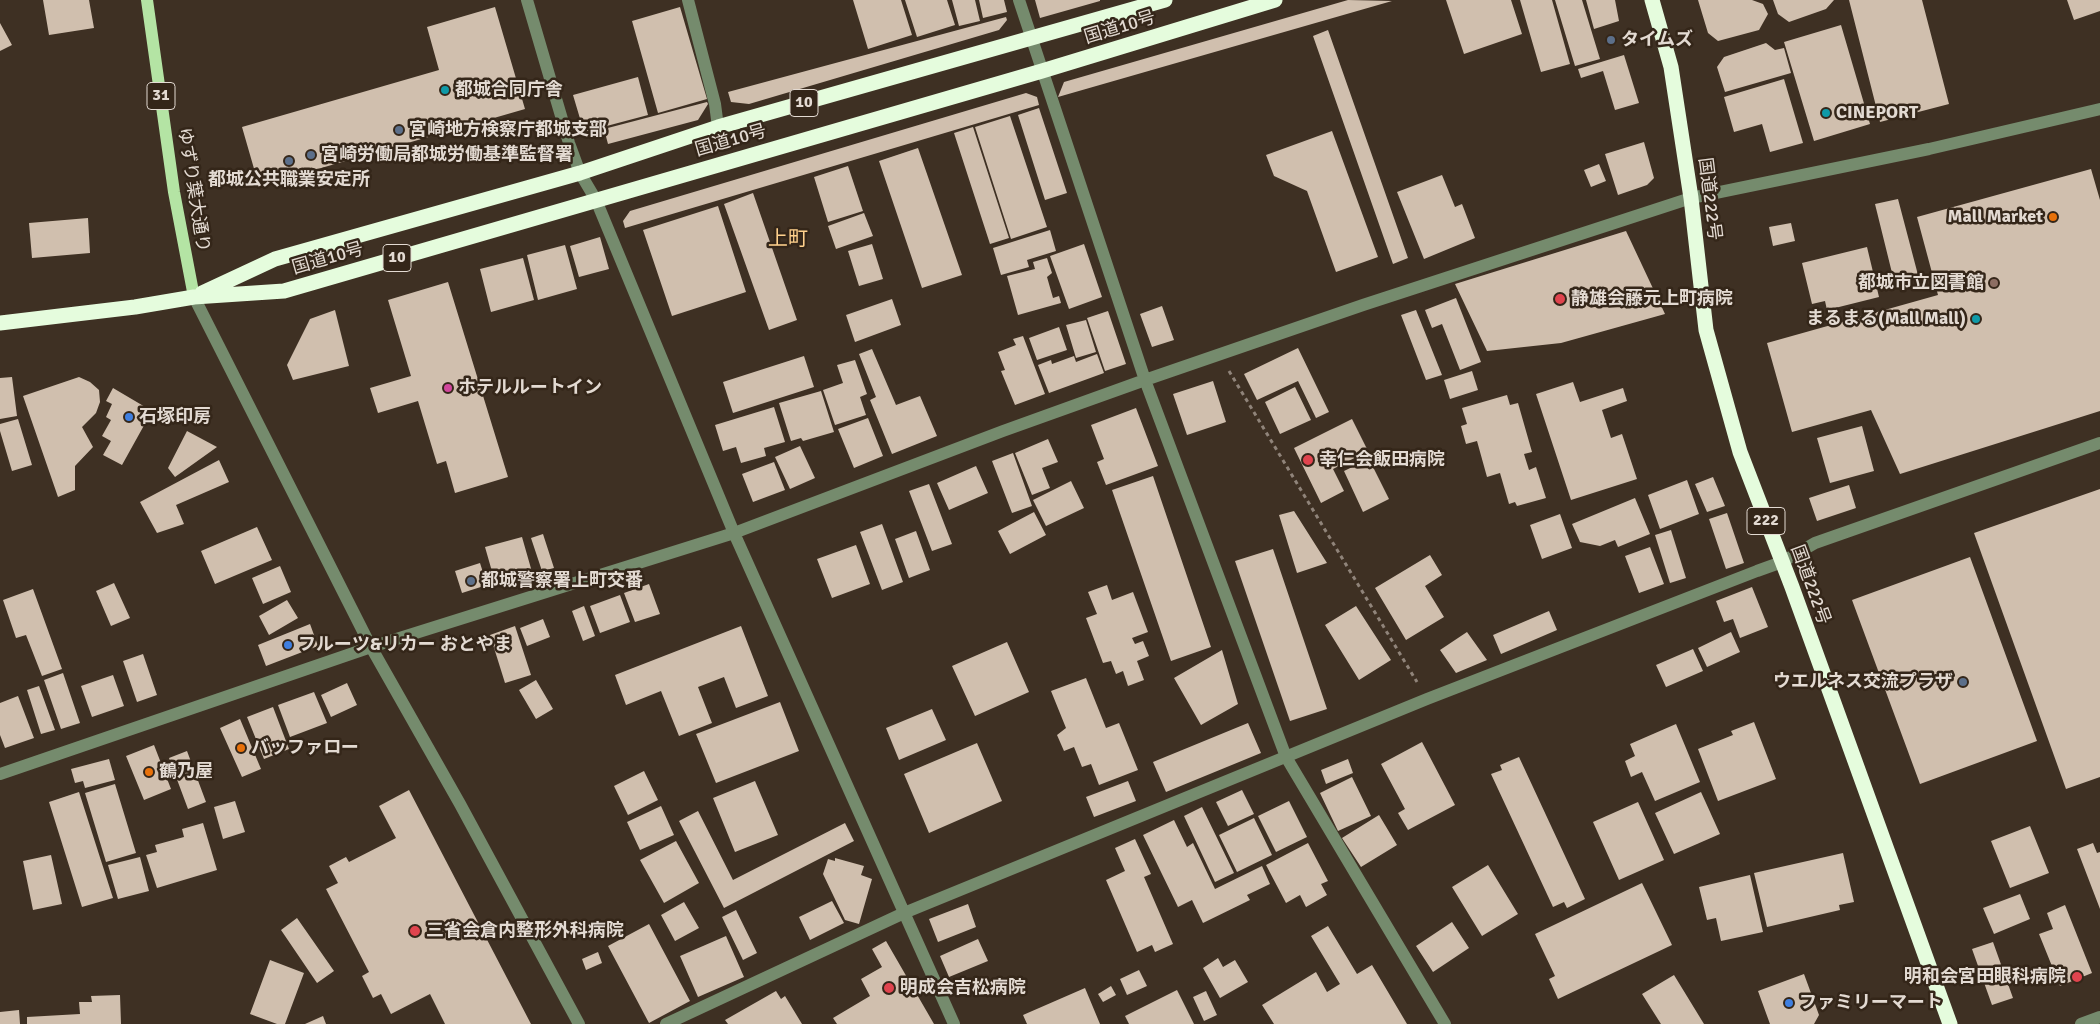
<!DOCTYPE html>
<meta charset="utf-8">
<style>
body{margin:0}
canvas{display:block;background:#3e3023}
</style>
<canvas width="2100" height="1024"></canvas>
<script>
const g = document.querySelector('canvas').getContext('2d');
g.lineJoin = 'round';
function fillPath(path, color) {
  g.fillStyle = color;
  g.fill(path, 'evenodd');
}
function toPath(rows) {
  const path = new Path2D();
  for (const r of rows) {
    path.moveTo(r[0], r[1]);
    for (let i = 2; i < r.length; i += 2) path.lineTo(r[i], r[i + 1]);
  }
  return path;
}
function stroke(path, color, width, dash) {
  g.strokeStyle = color;
  g.lineWidth = width;
  g.lineCap = dash ? 'butt' : 'round';
  g.setLineDash(dash || []);
  g.stroke(path);
}
function write(font, color, halo, rows, align = 'center') {
  g.font = font + ' Signika,"Noto Sans JP",sans-serif';
  g.lineWidth = 5;
  g.setLineDash([]);
  g.textBaseline = 'middle';
  g.strokeStyle = halo;
  g.fillStyle = color;
  for (const [text, x, y, turn = 0] of rows) {
    g.save();
    g.translate(x, y);
    g.rotate((+turn || 0) * Math.PI / 180);
    g.textAlign = isNaN(turn) ? turn : align;
    if (halo) g.strokeText(text, 0, 0);
    g.fillText(text, 0, 0);
    g.restore();
  }
}
fillPath(toPath([
 [43,0,89,0,94,28,49,35],
 [853,0,901,0,912,35,868,49],
 [905,0,947,0,955,25,917,37],
 [952,0,975,0,980,21,959,26],
 [979,0,1004,0,1007,12,983,18],
 [1035,0,1100,0,1100,1,1040,18],
 [1348,0,1392,1,1058,97,1064,82],
 [1446,0,1511,0,1522,34,1464,54],
 [1520,0,1552,0,1570,64,1541,72],
 [1555,0,1582,0,1600,59,1575,66],
 [1586,0,1615,0,1619,21,1594,29],
 [1698,0,1752,0,1763,4,1768,14,1759,30,1718,41,1708,33],
 [1773,0,1834,0,1826,9,1789,22,1778,14],
 [1849,0,1922,0,1949,104,1880,122],
 [2067,0,2100,0,2100,11,2074,20],
 [495,7,525,109,259,186,242,127,439,70,427,27],
 [680,7,707,99,658,113,632,21],
 [1006,17,1007,20,999,30,749,104,731,102,728,92],
 [0,23,12,45,0,51],
 [1841,25,1870,124,1814,141,1784,42],
 [1328,30,1408,258,1393,264,1313,36],
 [1766,43,1775,50,1784,48,1791,73,1725,92,1717,67,1724,57],
 [1624,55,1639,103,1615,110,1603,71,1581,78,1578,69],
 [638,77,648,115,584,132,573,95],
 [1784,79,1803,143,1770,152,1762,124,1734,132,1724,97],
 [1026,93,1037,97,1039,105,625,228,623,221,630,211],
 [707,102,708,104,698,120,608,144,604,129],
 [1039,108,1067,193,1045,200,1018,115],
 [1010,116,1047,227,1011,239,975,127],
 [973,127,1009,238,990,244,954,133],
 [1332,131,1378,257,1336,272,1307,191,1274,176,1266,155],
 [1644,142,1654,178,1647,185,1618,195,1605,154],
 [918,148,962,275,922,288,879,161],
 [1599,164,1606,181,1591,187,1584,170],
 [848,166,863,211,828,222,814,177],
 [2091,169,2100,200,2100,411,1900,474,1871,410,1792,432,1767,343,1938,295,1917,217],
 [1442,175,1455,207,1462,204,1475,238,1424,259,1397,192],
 [753,193,797,320,769,330,724,204],
 [1898,199,1918,275,1894,281,1875,204],
 [718,206,746,292,672,316,643,230],
 [864,213,873,236,836,249,828,226],
 [88,218,90,253,32,258,29,223],
 [1791,223,1795,241,1773,246,1769,227],
 [1050,230,1056,251,1027,260,1029,267,1001,275,993,248],
 [1626,231,1665,314,1561,343,1487,351,1455,284],
 [600,237,609,269,579,277,570,246],
 [872,244,883,279,859,286,848,251],
 [1084,244,1102,297,1069,309,1050,256],
 [565,245,577,289,538,300,527,255],
 [1867,247,1879,297,1827,310,1825,301,1812,304,1802,263],
 [523,258,534,300,491,312,480,269],
 [1047,258,1052,273,1047,277,1053,298,1059,296,1061,303,1018,315,1007,276,1035,269,1033,262],
 [448,282,508,477,455,493,446,461,437,464,418,401,378,413,370,388,411,376,388,300],
 [1456,298,1481,362,1460,370,1442,324,1432,328,1425,310],
 [892,299,901,325,855,342,846,315],
 [1162,306,1174,340,1152,347,1140,314],
 [335,310,349,366,293,380,287,365,310,319],
 [1416,310,1442,375,1426,380,1401,315],
 [1108,311,1126,364,1105,371,1087,318],
 [1086,320,1096,352,1076,358,1066,325],
 [1059,327,1067,350,1037,360,1029,338],
 [1023,336,1045,394,1015,405,1001,371,1005,370,998,352,1016,345,1013,339],
 [1298,348,1329,412,1316,418,1298,381,1257,400,1244,374],
 [872,349,896,405,920,396,937,436,892,454,870,400,876,397,859,354],
 [1097,354,1104,373,1049,393,1038,365,1051,360,1052,364,1074,356,1076,362],
 [804,356,814,387,733,413,723,382],
 [855,360,867,394,860,397,866,415,835,425,823,390,843,383,837,365],
 [1472,371,1478,390,1450,399,1444,380],
 [12,377,17,416,0,419,0,378],
 [79,377,90,382,99,390,100,402,96,413,82,427,93,447,75,466,75,490,58,497,23,396],
 [1213,381,1226,422,1187,435,1173,394],
 [1573,382,1580,402,1623,388,1627,401,1602,410,1611,438,1622,434,1637,479,1571,500,1536,394],
 [1295,387,1311,420,1280,434,1265,402],
 [113,388,152,411,122,465,103,455,111,441,102,436,111,420,106,417,112,404,106,401],
 [821,391,834,432,803,441,801,438,791,441,779,403],
 [1507,395,1510,405,1518,403,1532,452,1524,454,1529,470,1536,467,1546,498,1517,506,1515,502,1509,504,1500,473,1487,477,1477,441,1466,444,1461,426,1467,424,1462,408],
 [774,407,785,442,764,448,766,456,741,463,736,447,723,451,715,425],
 [1136,408,1158,466,1106,485,1097,462,1104,459,1091,425],
 [868,418,883,456,854,468,838,429],
 [18,419,32,465,12,471,0,431,0,424],
 [1352,419,1368,451,1333,469,1344,491,1321,503,1294,448],
 [1862,426,1874,471,1830,483,1817,438],
 [187,431,217,447,175,477,168,468],
 [1048,439,1058,462,1042,468,1050,488,1032,495,1015,453],
 [800,446,815,478,790,489,775,457],
 [1013,453,1032,506,1012,513,992,461],
 [1369,459,1389,499,1363,512,1344,471],
 [219,460,229,482,176,505,184,524,157,533,140,502],
 [774,462,785,490,753,502,742,474],
 [976,466,988,493,949,510,937,483],
 [1153,476,1211,647,1171,661,1112,490],
 [1713,477,1725,506,1707,512,1695,484],
 [1687,480,1699,514,1660,529,1648,495],
 [1071,481,1084,508,1046,526,1033,500],
 [929,484,952,544,932,551,909,491],
 [1849,485,1856,508,1817,521,1809,498],
 [2100,489,2100,777,2066,789,1974,533],
 [1635,498,1650,534,1618,547,1615,540,1600,546,1580,542,1572,524],
 [1294,511,1327,563,1297,573,1279,515],
 [1034,512,1046,535,1010,554,998,531],
 [1727,513,1744,563,1726,569,1709,519],
 [1560,514,1572,548,1542,559,1530,525],
 [882,524,903,582,882,590,860,532],
 [257,527,272,560,215,584,201,551],
 [1671,530,1686,578,1670,583,1655,535],
 [916,531,930,570,909,578,895,539],
 [543,534,554,568,542,571,531,538],
 [522,537,532,572,495,582,485,547],
 [856,545,870,584,832,598,817,559],
 [1650,547,1664,584,1639,593,1625,556],
 [1273,549,1327,709,1290,721,1235,561],
 [1430,555,1442,575,1425,586,1444,617,1406,640,1375,588],
 [1970,557,2037,741,1920,784,1852,600],
 [480,563,487,585,462,593,455,571],
 [280,566,291,592,263,604,252,578],
 [114,583,130,618,111,626,96,591],
 [649,584,660,614,635,622,624,593],
 [1107,585,1112,600,1133,592,1148,632,1132,638,1135,644,1143,641,1149,656,1137,661,1144,680,1128,686,1123,671,1116,674,1111,661,1103,663,1086,618,1097,614,1088,592],
 [1752,587,1768,627,1740,638,1733,619,1724,622,1716,601],
 [33,589,62,669,42,676,26,635,16,638,3,600],
 [620,595,630,622,600,633,590,606],
 [287,600,298,618,269,635,259,616],
 [584,606,595,636,583,641,572,611],
 [1356,606,1391,660,1359,680,1325,625],
 [1549,611,1557,630,1501,654,1493,635],
 [543,619,550,637,527,646,520,628],
 [310,624,318,646,266,666,258,645],
 [515,626,531,675,505,683,490,635],
 [741,626,768,696,736,708,724,677,698,687,712,723,679,736,661,691,626,705,615,675],
 [1467,632,1487,660,1456,673,1440,650],
 [1731,632,1740,652,1707,667,1698,648],
 [1007,642,1029,692,975,716,952,666],
 [1693,649,1703,671,1666,687,1656,665],
 [1222,650,1238,704,1201,725,1174,678],
 [143,654,157,695,137,702,123,661],
 [63,673,80,723,61,729,44,680],
 [113,675,124,706,92,717,81,686],
 [1086,678,1106,728,1119,723,1138,770,1099,785,1091,764,1082,767,1074,747,1064,751,1057,735,1066,728,1051,691],
 [536,680,553,709,536,719,519,690],
 [347,683,357,705,331,717,321,695],
 [39,686,55,730,41,734,27,690],
 [314,692,327,723,290,737,278,705],
 [18,696,34,738,5,748,0,735,0,703],
 [780,702,799,751,716,783,696,734],
 [273,707,289,749,264,759,247,717],
 [932,709,946,740,899,760,886,728],
 [240,719,261,769,242,777,220,728],
 [1754,722,1776,779,1718,801,1698,749,1733,735,1731,731],
 [1248,723,1261,753,1166,792,1153,762],
 [1676,724,1700,782,1655,801,1642,772,1631,777,1625,761,1635,756,1630,744],
 [1422,742,1455,805,1408,830,1398,813,1405,809,1381,764],
 [977,743,1002,801,929,833,904,774],
 [154,745,171,789,144,800,126,756],
 [187,751,206,802,188,809,169,758],
 [1519,757,1585,899,1567,908,1564,902,1553,907,1491,774,1502,770,1500,765],
 [109,759,115,780,85,788,83,781,75,783,71,769],
 [1348,759,1353,773,1326,784,1321,770],
 [644,771,658,800,628,815,614,786],
 [1352,777,1371,816,1338,831,1320,793],
 [755,781,778,835,735,852,713,798],
 [1128,781,1136,801,1094,817,1086,797],
 [115,784,136,853,106,862,85,793],
 [409,790,531,1024,445,1024,430,994,391,1014,381,994,373,998,362,976,369,972,326,889,338,883,329,866,346,857,349,862,396,838,379,806],
 [1242,790,1254,814,1228,826,1216,802],
 [79,792,113,898,82,907,49,802],
 [1701,792,1720,834,1674,854,1655,813],
 [235,801,245,832,223,839,214,807],
 [1289,801,1307,837,1276,852,1258,816],
 [1638,802,1664,860,1619,880,1593,822],
 [661,806,674,835,640,850,627,822],
 [1202,807,1234,873,1215,882,1184,816],
 [698,811,733,880,845,823,854,841,724,908,679,821],
 [1379,815,1397,845,1361,867,1342,838],
 [1254,818,1272,855,1237,872,1219,835],
 [1174,820,1187,847,1193,843,1215,889,1262,866,1270,884,1247,895,1250,900,1203,923,1192,900,1178,907,1143,835],
 [203,823,217,870,157,888,146,855,157,852,155,845,184,837,182,829],
 [2030,826,2049,873,2010,888,1991,841],
 [1135,839,1151,874,1144,877,1173,944,1155,952,1152,945,1137,952,1106,880,1125,871,1115,848],
 [676,841,699,883,664,903,640,860],
 [1308,843,1328,881,1321,884,1327,895,1306,907,1300,895,1286,903,1266,865],
 [2093,843,2097,853,2100,852,2100,909,2077,849],
 [1843,853,1854,902,1839,905,1840,910,1767,927,1754,873],
 [51,855,62,904,33,910,23,861],
 [140,857,149,891,118,899,108,865],
 [835,858,864,866,861,875,872,879,859,924,845,920,823,874,828,859,835,861],
 [1488,865,1518,914,1482,936,1452,887],
 [1750,875,1763,932,1721,941,1716,918,1707,920,1699,887],
 [1642,883,1672,945,1558,999,1549,979,1555,976,1535,934],
 [2020,894,2030,919,1994,934,1983,908],
 [832,901,844,923,810,940,799,917],
 [684,902,699,928,675,941,661,915],
 [968,904,976,927,938,942,929,919],
 [2065,905,2092,973,2060,986,2039,934,2053,929,2047,913],
 [736,910,757,953,743,960,722,917],
 [297,918,334,971,317,983,281,930],
 [1452,922,1469,948,1433,972,1416,946],
 [649,924,690,1001,649,1023,608,946],
 [1328,926,1357,974,1372,965,1407,1024,1274,1024,1262,1005,1316,972,1327,992,1340,984,1311,936],
 [726,936,744,977,698,997,680,956],
 [978,939,988,961,949,977,940,956],
 [886,941,934,1024,837,1024,833,1018,870,996,861,979,882,967,872,949],
 [1993,942,2013,998,1992,1005,1972,949],
 [598,952,602,963,586,970,582,959],
 [1218,958,1223,967,1235,960,1248,982,1220,998,1203,968],
 [270,960,304,973,285,1024,277,1024,250,1014],
 [1139,970,1147,986,1127,995,1120,979],
 [1804,974,1819,1015,1814,1024,1770,1024,1758,991],
 [1674,975,1704,1024,1661,1024,1642,994],
 [1111,986,1116,995,1103,1002,1098,994],
 [1085,988,1100,1024,1027,1024,1023,1015],
 [1177,990,1194,1024,1129,1024,1125,1016],
 [776,991,781,999,785,996,802,1024,728,1024,725,1020],
 [1206,991,1217,1015,1204,1021,1193,997],
 [120,995,121,1024,27,1024,27,1017,80,1014,79,1002,92,1002,91,996],
 [19,1010,20,1024,0,1024,0,1012],
 [323,1016,326,1024,305,1024]
]), '#d0bfae');
stroke(toPath([
 [1229,371,1417,682]
]), '#90847a', 3, [4, 4]);
stroke(toPath([
 [527,0,569,143,580,173,596,200,734,533,954,1024],
 [688,0,715,104,718,127],
 [1019,0,1145,380,1286,757,1445,1024],
 [194,297,371,647,460,804,579,1024],
 [0,774,371,647,734,533,1003,431,1145,380,1363,305,1691,198,1929,149,2100,109],
 [666,1024,904,913,1427,699,1757,571,1782,562,1815,543,2100,443],
 [2081,1024,2100,1017]
]), '#758b6d', 12);
stroke(toPath([
 [147,0,174,192,194,297]
]), '#b4e4a4', 12);
stroke(toPath([
 [1652,0,1671,67,1691,198,1706,330,1740,452,1792,587,1950,1024],
 [202,293,275,259,580,173,718,127,1165,0],
 [0,323,135,307,194,297,284,291,1042,71,1275,0]
]), '#e5fcdd', 15);
for (const [x, y, r, color] of [
 [1611,40,5,"#5c6f8a"],
 [445,90,5,"#0f9aa8"],
 [1826,113,5,"#0f9aa8"],
 [399,130,5,"#5c6f8a"],
 [311,155,5,"#5c6f8a"],
 [289,161,5,"#5c6f8a"],
 [2053,217,5,"#e8710a"],
 [1994,283,5,"#8d6e63"],
 [1560,299,6,"#e0444e"],
 [1976,319,5,"#0f9aa8"],
 [448,388,5,"#d1479c"],
 [129,417,5,"#3f7fe0"],
 [1308,460,6,"#e0444e"],
 [471,581,5,"#5c6f8a"],
 [288,645,5,"#3f7fe0"],
 [1963,682,5,"#5c6f8a"],
 [241,748,5,"#e8710a"],
 [149,772,5,"#e8710a"],
 [415,931,6,"#e0444e"],
 [2077,977,6,"#e0444e"],
 [889,988,6,"#e0444e"],
 [1789,1003,5,"#3f7fe0"]
]) {
  const dot = new Path2D();
  dot.arc(x, y, r, 0, 2 * Math.PI);
  g.fillStyle = color;
  g.fill(dot);
  stroke(dot, '#342619', 2);
}
for (const [x, y, w] of [
 [161,96,28],
 [804,103,28],
 [397,258,28],
 [1766,521,38]
]) {
  const box = new Path2D();
  box.roundRect(x - w / 2, y - 13.5, w, 27, 4);
  g.fillStyle = '#342619';
  g.fill(box);
  stroke(box, '#e3dad2', 1);
}
write('bold 16px', '#e3dad2', null, [
 ["31",161,96],
 ["10",804,103],
 ["10",397,258],
 ["222",1766,521]
]);
write('18px', '#e3dad2', '#342619', [
 ["国道10号",1120,28,-17],
 ["国道10号",731,141,-16],
 ["ゆずり葉大通り",193,190,81],
 ["国道222号",1709,199,83],
 ["国道10号",328,259,-16],
 ["国道222号",1810,585,70]
]);
write('bold 18px', '#e3dad2', '#342619', [
 ["タイムズ",1621,40],
 ["都城合同庁舎",455,90],
 ["CINEPORT",1836,113],
 ["宮崎地方検察庁都城支部",409,130],
 ["宮崎労働局都城労働基準監督署",321,155],
 ["都城公共職業安定所",289,180,"center"],
 ["Mall Market",2043,217,"right"],
 ["都城市立図書館",1984,283,"right"],
 ["静雄会藤元上町病院",1571,299],
 ["まるまる(Mall Mall)",1966,319,"right"],
 ["ホテルルートイン",458,388],
 ["石塚印房",139,417],
 ["幸仁会飯田病院",1319,460],
 ["都城警察署上町交番",481,581],
 ["フルーツ&リカー おとやま",298,645],
 ["ウエルネス交流プラザ",1953,682,"right"],
 ["バッファロー",251,748],
 ["鶴乃屋",159,772],
 ["三省会倉内整形外科病院",426,931],
 ["明和会宮田眼科病院",2066,977,"right"],
 ["明成会吉松病院",900,988],
 ["ファミリーマート",1799,1003]
], 'left');
write('20px', '#ffd18d', '#342619', [
 ["上町",788,240]
]);
</script>
